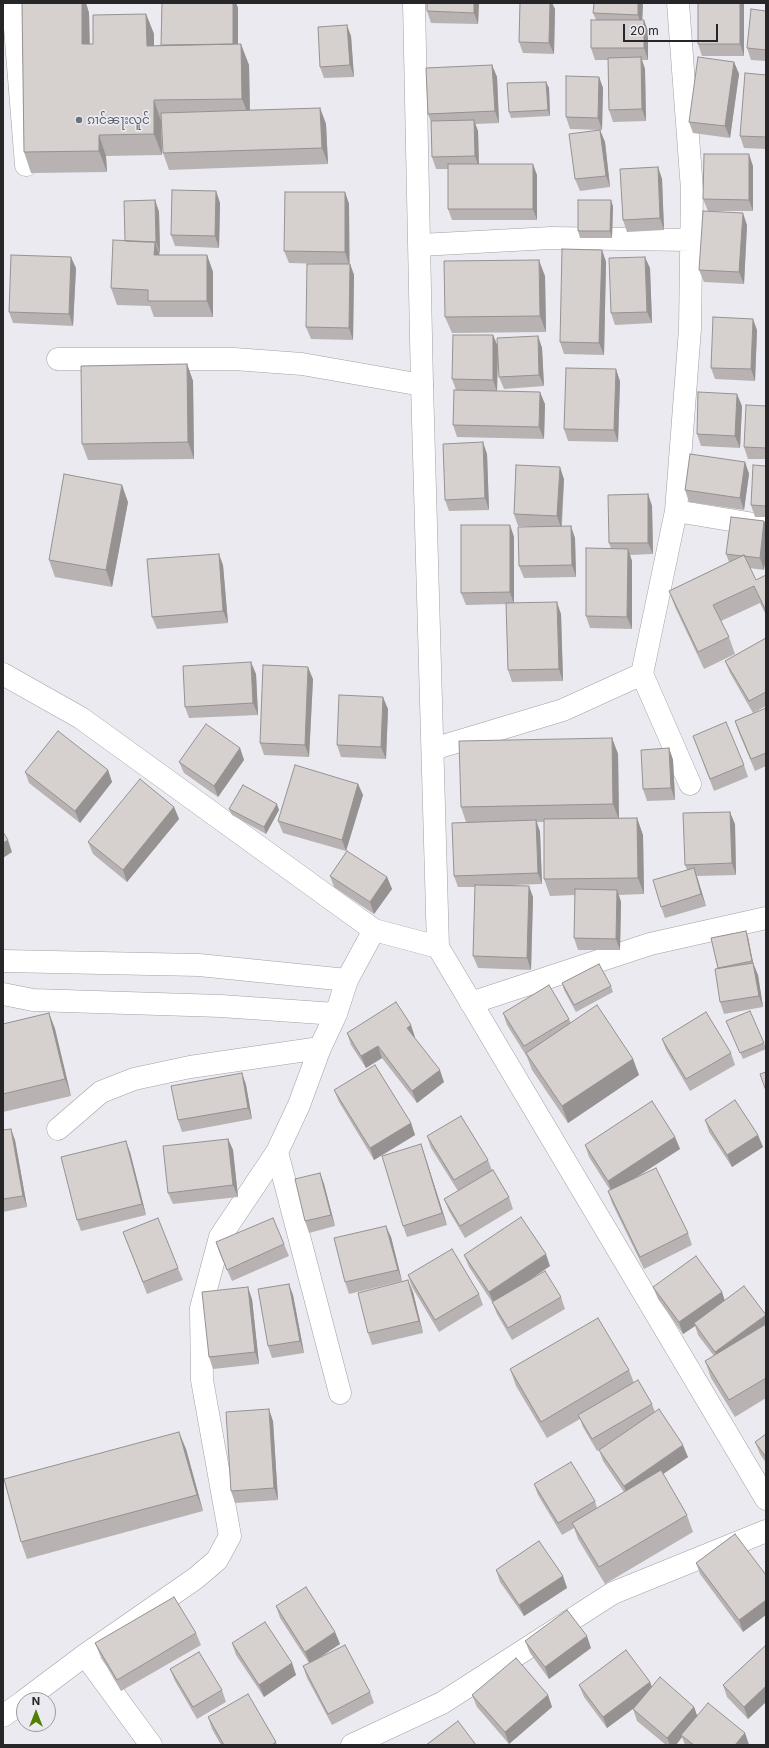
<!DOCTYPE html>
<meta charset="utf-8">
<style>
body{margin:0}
#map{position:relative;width:769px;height:1748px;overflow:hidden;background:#eaeaf0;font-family:Inter,sans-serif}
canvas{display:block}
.frame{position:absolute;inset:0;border:4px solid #262628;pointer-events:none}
.north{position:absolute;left:16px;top:1692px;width:40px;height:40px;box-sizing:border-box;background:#eaeaf0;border:1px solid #9c9ca0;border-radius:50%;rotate:0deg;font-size:11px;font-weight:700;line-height:16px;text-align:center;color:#262628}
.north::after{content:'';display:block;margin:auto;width:14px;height:18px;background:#517e05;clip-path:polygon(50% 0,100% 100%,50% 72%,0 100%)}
.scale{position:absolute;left:623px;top:24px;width:95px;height:18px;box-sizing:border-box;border:2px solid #262628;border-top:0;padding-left:5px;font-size:12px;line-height:14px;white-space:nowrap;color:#262628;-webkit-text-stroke:3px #eaeaf0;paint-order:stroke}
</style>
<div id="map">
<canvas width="769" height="1748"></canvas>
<div class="frame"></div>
<div class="north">N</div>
<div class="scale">20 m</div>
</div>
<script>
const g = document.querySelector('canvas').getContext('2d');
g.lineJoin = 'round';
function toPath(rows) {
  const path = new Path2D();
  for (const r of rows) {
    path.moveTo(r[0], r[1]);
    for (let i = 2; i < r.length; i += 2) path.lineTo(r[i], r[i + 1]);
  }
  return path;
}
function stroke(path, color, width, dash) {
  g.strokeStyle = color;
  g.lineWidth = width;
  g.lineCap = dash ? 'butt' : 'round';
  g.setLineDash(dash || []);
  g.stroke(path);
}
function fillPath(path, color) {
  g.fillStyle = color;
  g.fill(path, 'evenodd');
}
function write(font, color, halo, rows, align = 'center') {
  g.font = font + ' Inter,"Noto Sans Myanmar",sans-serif';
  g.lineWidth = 3.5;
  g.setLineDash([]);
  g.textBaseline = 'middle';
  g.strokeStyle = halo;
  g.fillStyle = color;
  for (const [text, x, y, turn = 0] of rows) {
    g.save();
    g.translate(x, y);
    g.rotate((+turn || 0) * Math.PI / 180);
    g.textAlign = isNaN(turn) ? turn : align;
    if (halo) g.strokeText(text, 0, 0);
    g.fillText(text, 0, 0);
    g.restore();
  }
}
const minor = toPath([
 [13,3,26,165],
 [678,3,692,190,690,329,676,511,642,674,690,784],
 [420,245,551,238,691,240],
 [58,359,234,359,302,364,422,385],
 [676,511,766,526],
 [3,674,81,718,374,930,438,947],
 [433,749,563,710,642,674],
 [3,961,199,965,347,980],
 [3,994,33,1000,221,1006,336,1014],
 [471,1003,650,944,766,918],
 [58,1129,101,1092,134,1079,190,1067,320,1048],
 [277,1152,340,1393],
 [85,1655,151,1745],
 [25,1700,85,1655,196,1578,217,1560,230,1536,202,1380,201,1308,220,1237,277,1152,299,1105,320,1048,336,1014,347,980,374,930],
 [3,1716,24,1701],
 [352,1745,442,1703,613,1593,766,1531]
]);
const highway = toPath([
 [414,3,422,385,438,947,766,1499]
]);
stroke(minor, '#a0a0a5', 23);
stroke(highway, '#a0a0a5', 23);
stroke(minor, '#fff', 22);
stroke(highway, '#fff', 22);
fillPath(toPath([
 [22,3,86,3,89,13,90,44,93,44,146,14,154,34,154,46,161,45,162,3,236,3,238,8,238,44,249,65,250,110,320,108,326,124,328,164,169,170,163,153,161,121,162,155,106,156,107,172,31,173,24,152],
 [427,3,479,3,478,24,431,23,427,11],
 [520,3,552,3,555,9,554,54,523,53,519,42],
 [643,3,642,20,648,31,648,60,642,60,645,69,646,121,613,122,609,110,608,60,595,60,591,48,596,20,593,13],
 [744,3,744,56,702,56,698,44],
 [766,11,766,61,751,60,747,48],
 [351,36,354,77,324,78,320,67],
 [734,62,739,74,730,138,693,133,689,122],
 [492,65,497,77,499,123,475,124,478,131,479,164,537,175,537,220,452,220,448,209,448,169,436,169,432,157,431,122,428,114],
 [766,75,766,149,744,148,740,136],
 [599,77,603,88,602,130,570,129,566,117],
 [546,82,549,88,550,116,511,118,509,112],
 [600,130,605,142,610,187,580,191,575,179],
 [753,166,753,211,708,211,703,199],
 [658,167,662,179,664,230,627,232,623,220],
 [216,191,220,203,219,248,175,246,171,235],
 [345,192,349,204,350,264,354,275,353,340,311,339,306,327,324,264,289,263,284,251],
 [155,200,159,212,160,253,159,253,160,255,207,255,213,272,213,317,154,317,150,306,117,305,111,288,125,241],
 [613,206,612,238,580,238,578,231],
 [747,225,744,284,704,282,699,270],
 [602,250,606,262,604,355,564,354,560,342],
 [76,268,73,326,13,323,9,312],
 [650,268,652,323,615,325,611,313],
 [545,276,546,332,452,333,445,317],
 [757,330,755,381,715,379,711,368],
 [493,335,498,347,497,391,545,404,544,439,457,437,453,425,456,390,452,379],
 [538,336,542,348,544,386,504,389,499,377],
 [187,364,193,381,194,459,88,460,82,444],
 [620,381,618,442,568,441,564,429],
 [742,406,740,448,701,446,697,434],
 [766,406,766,459,748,459,744,447],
 [487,454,489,510,449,511,445,500],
 [745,462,749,474,744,510,689,502,685,490],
 [766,466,766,517,755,517,751,505],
 [564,479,562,526,575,538,576,577,524,578,519,566,536,527,518,526,514,514],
 [648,494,652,506,653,554,630,555,632,561,632,629,590,628,586,616,611,549,609,543],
 [128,502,112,587,55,577,49,560],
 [764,521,766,525,766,554,764,570,750,568,756,580,766,575,766,615,760,603,721,621,729,637,735,654,704,669,675,607,669,591,729,562,726,554],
 [510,525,514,537,514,603,561,614,563,681,512,682,508,670,506,604,466,605,461,593],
 [223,565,228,623,157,629,152,617],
 [766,638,766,706,753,713,730,673,725,661],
 [256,674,258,715,189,718,185,707],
 [313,679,309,757,264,755,260,743],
 [766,708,766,766,755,771,739,733,735,721],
 [388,709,386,759,341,757,337,745],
 [693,736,744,765,748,777,714,791],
 [612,738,618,754,619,818,637,818,643,835,644,894,619,895,621,902,620,950,578,950,574,938,575,895,550,896,544,879,544,822,537,822,540,832,542,884,514,885,533,897,531,970,478,968,473,956,475,887,458,887,454,876,466,822,461,807],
 [240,748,244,760,218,797,184,773,179,762],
 [669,748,673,760,675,800,647,801,643,789],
 [108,770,112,782,80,823,29,783,25,772],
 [358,784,363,795,346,851,283,833,278,821],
 [174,807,179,819,127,882,93,854,88,842],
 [229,809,279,810,266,834,232,815],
 [735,824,736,875,697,876,706,906,665,918,661,907,687,870,685,865],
 [330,876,387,877,392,889,374,914,334,887],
 [746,931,748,937,753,963,758,975,763,1007,724,1014,720,1002,718,969,711,938],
 [562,983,611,986,613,992,576,1012,564,990],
 [49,1013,55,1029,71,1096,3,1112,3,1024],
 [503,1013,569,1019,571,1023,633,1059,639,1075,568,1123,532,1070,527,1057,507,1025],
 [726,1021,764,1043,766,1049,743,1059],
 [347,1033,415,1037,414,1037,444,1082,417,1103,382,1058,366,1068,351,1045],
 [662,1039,731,1053,735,1065,690,1091,666,1050],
 [242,1073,246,1085,252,1119,182,1132,178,1120],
 [334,1090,411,1123,415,1135,374,1160,339,1102],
 [705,1120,758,1135,763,1147,732,1167,709,1132],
 [3,1130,15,1140,27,1207,3,1212],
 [427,1136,488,1160,492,1170,509,1197,513,1209,465,1238,449,1211,444,1199,458,1191,431,1148],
 [675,1137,680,1149,633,1179,688,1233,692,1245,644,1269,612,1203,608,1191,610,1190,589,1157,585,1145],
 [228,1139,233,1150,238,1197,173,1204,168,1193],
 [421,1144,425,1156,447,1225,407,1237,403,1226],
 [130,1152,146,1215,81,1231,77,1220],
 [320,1173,324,1184,335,1226,309,1233,305,1221],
 [123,1232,178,1268,183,1280,147,1294],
 [391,1237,402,1281,349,1294,345,1282],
 [216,1242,284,1244,289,1256,232,1281,220,1254],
 [464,1255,550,1266,524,1283,561,1297,565,1309,512,1340,497,1314,492,1302,469,1267],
 [408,1275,479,1294,483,1305,439,1332,412,1287],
 [653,1287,722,1292,724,1300,766,1315,766,1398,735,1417,711,1378,705,1361,714,1356,698,1335,695,1326,683,1334,658,1299],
 [413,1292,423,1333,372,1345,368,1333],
 [293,1295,304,1353,272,1358,268,1346],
 [252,1299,259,1364,213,1369,209,1357],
 [510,1369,629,1370,634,1383,652,1404,655,1412,688,1457,663,1474,687,1515,693,1532,605,1584,578,1539,574,1528,562,1535,538,1495,534,1484,595,1501,597,1508,624,1492,603,1461,599,1450,597,1451,583,1427,580,1419,547,1438,516,1386],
 [273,1421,278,1500,235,1503,231,1491],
 [766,1434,766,1463,760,1454,755,1442],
 [186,1449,203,1511,27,1559,21,1542],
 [735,1534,743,1632,700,1574,696,1563],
 [496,1570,563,1576,567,1588,524,1616,500,1582],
 [276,1606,335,1632,340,1644,313,1661,370,1692,374,1703,332,1725,307,1678,303,1666,309,1663,280,1618],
 [196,1633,201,1645,121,1691,100,1655,95,1643],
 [525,1641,591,1648,549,1679,530,1653],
 [232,1643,292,1663,296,1675,264,1697,236,1655],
 [766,1645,766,1702,748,1719,727,1697,723,1685],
 [170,1669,222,1690,226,1702,197,1719,175,1681],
 [650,1682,652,1687,694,1707,697,1716,745,1733,749,1745,685,1745,682,1737,676,1745,666,1745,637,1721,633,1709,607,1728,584,1697,579,1685],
 [472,1695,548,1695,552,1707,509,1744,477,1707],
 [208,1717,276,1742,277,1745,221,1745,212,1729]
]), '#b8b3b2');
fillPath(toPath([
 [82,3,86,3,89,13,90,65,82,44],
 [233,3,236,3,238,8,238,58,233,47],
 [474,3,479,3,478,24,474,13],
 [550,3,552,3,555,9,554,54,549,43],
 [638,3,643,3,642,27,638,15],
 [740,3,744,3,744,56,740,44],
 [146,14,154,34,154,66,147,46],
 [644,20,648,31,648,60,644,48],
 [347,25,351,36,354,77,350,65],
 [241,44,249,65,250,119,242,99],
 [641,57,645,69,646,121,642,109],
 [734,62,739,74,730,138,725,126],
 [492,65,497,77,499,123,495,111],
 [599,77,603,88,602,130,598,118],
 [546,82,549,88,550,116,548,110],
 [154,100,161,121,162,155,154,134],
 [320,108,326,124,328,164,322,148],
 [474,120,478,131,479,168,475,156],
 [600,130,605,142,610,187,606,176],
 [99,135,106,156,107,172,99,151],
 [749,154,753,166,753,211,749,200],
 [533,164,537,175,537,220,533,209],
 [658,167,662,179,664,230,660,218],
 [216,191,220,203,219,248,215,236],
 [345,192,349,204,349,264,345,252],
 [155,200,159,212,160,253,156,242],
 [611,200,613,206,612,238,610,231],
 [743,213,747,225,744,284,739,272],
 [155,242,161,259,154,255],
 [602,250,606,262,604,355,599,343],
 [207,255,213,272,213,317,207,301],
 [71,257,76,268,73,326,69,314],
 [645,257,650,268,652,323,647,312],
 [539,260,545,276,546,332,540,316],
 [350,264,354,275,353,340,349,328],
 [753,319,757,330,755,381,751,369],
 [493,335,498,347,497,392,493,380],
 [538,336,542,348,544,386,539,375],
 [187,364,193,381,194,459,188,442],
 [616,369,620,381,618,442,614,430],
 [540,392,545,404,544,439,539,427],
 [737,394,742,406,740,448,735,436],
 [483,442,487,454,489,510,485,498],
 [745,462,749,474,744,510,740,498],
 [560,467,564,479,561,528,557,516],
 [122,485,128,502,112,587,106,570],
 [648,494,652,506,653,554,648,543],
 [764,521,766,525,766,554,764,570,760,558],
 [510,525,514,537,514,604,510,592],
 [571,526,575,538,576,577,572,565],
 [628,549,632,561,632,629,627,617],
 [219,554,223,565,228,623,223,611],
 [557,602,561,614,563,681,559,669],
 [251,662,256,674,258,715,253,703],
 [308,667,313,679,309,757,305,745],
 [383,697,388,709,386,759,381,747],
 [612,738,618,754,619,820,613,804],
 [240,748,244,760,218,797,214,786],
 [669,748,673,760,675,800,671,788],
 [108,770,112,782,80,823,75,811],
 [358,784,363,795,346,851,342,840],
 [277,804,279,810,266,834,264,827],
 [174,807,179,819,127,882,123,870],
 [730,812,735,824,736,875,732,863],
 [637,818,643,835,644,894,638,878],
 [536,820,540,832,542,884,538,873],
 [8,840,12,852,3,858,3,843],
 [694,868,698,880,706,906,701,894],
 [387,877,392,889,374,914,370,902],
 [529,886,533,897,531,970,527,958],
 [617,890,621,902,620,950,616,939],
 [746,931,748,937,754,967,752,961],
 [753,963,758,975,763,1007,759,996],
 [49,1013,55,1029,71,1096,65,1079],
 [411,1025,415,1037,411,1039,407,1028],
 [378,1046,382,1058,366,1068,361,1056],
 [633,1059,639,1075,568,1123,562,1106],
 [440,1070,444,1082,417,1103,412,1091],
 [242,1073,246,1085,252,1119,248,1108],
 [411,1123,415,1135,374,1160,370,1148],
 [11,1129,15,1140,27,1207,23,1196],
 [758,1135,763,1147,732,1167,727,1155],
 [675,1137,680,1149,612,1193,608,1181],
 [228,1139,233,1150,238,1197,233,1185],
 [126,1141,130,1152,146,1215,142,1204],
 [421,1144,425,1156,447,1225,442,1213],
 [320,1173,324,1184,335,1226,331,1215],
 [386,1226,391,1237,402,1281,398,1270],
 [546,1254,550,1266,494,1304,489,1292],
 [408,1280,413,1292,423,1333,419,1321],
 [289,1284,293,1295,304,1353,300,1341],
 [248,1287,252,1299,259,1364,255,1352],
 [722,1292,726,1304,694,1323,695,1326,683,1334,679,1322],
 [766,1315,766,1330,719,1364,715,1352],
 [269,1409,273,1421,278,1500,274,1488],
 [179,1432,186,1449,203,1511,197,1495],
 [683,1445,688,1457,628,1498,624,1486],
 [563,1576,567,1588,524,1616,519,1605],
 [766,1600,766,1615,743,1632,739,1620],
 [335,1632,340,1644,310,1664,305,1652],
 [587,1636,591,1648,549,1679,545,1667],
 [292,1663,296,1675,264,1697,259,1685],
 [650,1682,654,1693,607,1728,603,1717],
 [766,1686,766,1702,748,1719,744,1707],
 [548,1695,552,1707,509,1744,505,1732],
 [694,1707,698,1718,681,1735,682,1737,676,1745,670,1745,667,1738],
 [745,1733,749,1745,735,1745]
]), '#969291');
const building = toPath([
 [22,3,82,3,82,44,93,44,93,15,146,14,147,46,241,44,242,99,154,100,154,134,99,135,99,151,24,152,22,3],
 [162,3,233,3,233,44,161,45,162,3],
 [427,3,474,3,474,13,427,11,427,3],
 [520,3,550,3,549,43,519,42,520,3],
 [594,3,638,3,638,15,593,13,594,3],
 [698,3,740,3,740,44,698,44,698,3],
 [751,9,766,11,766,50,747,48,751,9],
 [591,20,644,20,644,48,591,48,591,20],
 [347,25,350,65,320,67,318,27,347,25],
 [641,57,642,109,609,110,608,58,641,57],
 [698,57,734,62,725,126,689,122,698,57],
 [492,65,495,111,428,114,426,68,492,65],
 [745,73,766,75,766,137,740,136,745,73],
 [566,76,599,77,598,118,566,117,566,76],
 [546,82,548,110,509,112,507,83,546,82],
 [320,108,322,148,163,153,161,113,320,108],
 [474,120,475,156,432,157,431,121,474,120],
 [600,130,606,176,575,179,569,134,600,130],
 [704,154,749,154,749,200,703,199,704,154],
 [448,164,533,164,533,209,448,209,448,164],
 [658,167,660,218,623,220,620,169,658,167],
 [172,190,216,191,215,236,171,235,172,190],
 [285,192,345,192,345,252,284,251,285,192],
 [155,200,156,242,145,242,125,241,124,201,155,200],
 [578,200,611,200,610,231,578,231,578,200],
 [703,211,743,213,739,272,699,270,703,211],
 [113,240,155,242,154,255,207,255,207,301,148,301,148,290,111,288,113,240],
 [562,249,602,250,599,343,560,342,562,249],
 [11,255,71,257,69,314,9,312,11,255],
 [645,257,647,312,611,313,609,258,645,257],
 [539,260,540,316,445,317,444,261,539,260],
 [307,264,350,264,349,328,306,327,307,264],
 [713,317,753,319,751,369,711,368,713,317],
 [453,335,493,335,493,380,452,379,453,335],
 [538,336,539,375,499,377,497,338,538,336],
 [187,364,188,442,82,444,81,366,187,364],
 [566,368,616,369,614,430,564,429,566,368],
 [454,390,540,392,539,427,453,425,454,390],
 [698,392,737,394,735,436,697,434,698,392],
 [746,405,766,406,766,448,744,447,746,405],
 [483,442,485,498,445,500,443,444,483,442],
 [690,454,745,462,740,498,685,490,690,454],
 [516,465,560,467,557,516,514,514,516,465],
 [753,465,766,466,766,506,751,505,753,465],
 [64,474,122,485,106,570,49,560,64,474],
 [648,494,648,543,609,543,608,495,648,494],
 [731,517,764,521,760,558,744,556,744,555,742,556,726,554,731,517],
 [461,525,510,525,510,592,461,593,461,525],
 [571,526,572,565,519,566,518,527,571,526],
 [586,548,628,549,627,617,586,616,586,548],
 [219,554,223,611,152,617,147,559,219,554],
 [744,555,756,580,766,575,766,611,754,586,713,605,729,637,698,652,669,591,744,555],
 [557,602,559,669,508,670,506,603,557,602],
 [766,638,766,692,749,701,725,661,766,638],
 [251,662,253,703,185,707,183,666,251,662],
 [263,665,308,667,305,745,260,743,263,665],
 [339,695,383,697,381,747,337,745,339,695],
 [766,708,766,753,751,759,735,721,766,708],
 [726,722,744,765,710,779,693,736,726,722],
 [206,724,240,748,214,786,179,762,206,724],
 [58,731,108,770,75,811,25,772,58,731],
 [612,738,613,804,461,807,459,741,612,738],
 [669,748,671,788,643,789,641,750,669,748],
 [295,765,358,784,342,840,278,821,295,765],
 [140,779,174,807,123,870,88,842,140,779],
 [243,785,277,804,264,827,229,809,243,785],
 [730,812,732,863,685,865,683,813,730,812],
 [637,818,638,878,544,879,544,819,637,818],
 [536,820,538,873,454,876,452,823,536,820],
 [3,832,8,840,3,843,3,832],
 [347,851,387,877,370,902,330,876,347,851],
 [694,868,701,894,661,907,653,880,694,868],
 [475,885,529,886,527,958,473,956,475,885],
 [575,889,617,890,616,939,574,938,575,889],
 [746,931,752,961,718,968,711,938,746,931],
 [753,963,759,996,720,1002,715,969,753,963],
 [599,964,611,986,574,1005,562,983,599,964],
 [549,985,569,1019,524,1046,503,1013,549,985],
 [396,1002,411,1025,407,1028,440,1070,412,1091,378,1046,361,1056,347,1033,396,1002],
 [597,1005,633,1059,562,1106,526,1053,597,1005],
 [750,1011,764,1043,740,1053,726,1021,750,1011],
 [706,1012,731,1053,686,1079,662,1039,706,1012],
 [49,1013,65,1079,3,1094,3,1024,49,1013],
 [375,1065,411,1123,370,1148,334,1090,375,1065],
 [766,1072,766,1091,760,1074,766,1072],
 [242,1073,248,1108,178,1120,171,1086,242,1073],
 [735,1100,758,1135,727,1155,705,1120,735,1100],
 [652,1101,675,1137,608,1181,585,1145,652,1101],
 [461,1116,488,1160,454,1180,427,1136,461,1116],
 [11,1129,23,1196,3,1199,3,1130,11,1129],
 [228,1139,233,1185,168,1193,163,1146,228,1139],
 [126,1141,142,1204,77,1220,61,1157,126,1141],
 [421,1144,442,1213,403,1226,382,1156,421,1144],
 [656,1168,688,1233,640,1257,608,1191,656,1168],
 [493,1170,509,1197,460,1226,444,1199,493,1170],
 [320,1173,331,1215,305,1221,295,1179,320,1173],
 [521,1217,546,1254,489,1292,464,1255,521,1217],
 [158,1218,178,1268,143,1282,123,1232,158,1218],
 [273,1218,284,1244,227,1270,216,1242,273,1218],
 [386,1226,398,1270,345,1282,334,1238,386,1226],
 [452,1249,479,1294,435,1320,408,1275,452,1249],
 [696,1256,722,1292,679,1322,653,1287,696,1256],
 [545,1271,561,1297,508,1328,492,1302,545,1271],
 [408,1280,419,1321,368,1333,358,1293,408,1280],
 [289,1284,300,1341,268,1346,258,1289,289,1284],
 [744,1286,766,1315,715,1352,694,1323,744,1286],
 [248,1287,255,1352,209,1357,202,1292,248,1287],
 [598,1318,629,1370,541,1422,510,1369,598,1318],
 [766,1324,766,1378,729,1400,705,1361,766,1324],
 [638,1380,652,1404,592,1439,578,1415,638,1380],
 [269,1409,274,1488,231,1491,226,1412,269,1409],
 [659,1409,683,1445,624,1486,599,1450,659,1409],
 [179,1432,197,1495,21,1542,4,1479,179,1432],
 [766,1434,766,1457,755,1442,766,1434],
 [571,1462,595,1501,558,1523,534,1484,571,1462],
 [661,1470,687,1515,599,1567,572,1523,661,1470],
 [735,1534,766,1575,766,1600,739,1620,696,1563,735,1534],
 [539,1541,563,1576,519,1605,496,1570,539,1541],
 [306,1587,335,1632,305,1652,276,1606,306,1587],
 [174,1597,196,1633,117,1680,95,1643,174,1597],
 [567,1610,587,1636,545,1667,525,1641,567,1610],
 [265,1622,292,1663,259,1685,232,1643,265,1622],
 [345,1645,370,1692,328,1714,303,1666,345,1645],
 [766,1645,766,1686,744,1707,723,1685,766,1645],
 [626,1650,650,1682,603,1717,579,1685,626,1650],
 [199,1652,222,1690,193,1707,170,1669,199,1652],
 [516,1658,548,1695,505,1732,472,1695,516,1658],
 [660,1677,694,1707,667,1738,633,1709,660,1677],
 [248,1694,276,1742,272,1745,224,1745,208,1717,248,1694],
 [708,1703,745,1733,735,1745,694,1745,681,1735,708,1703],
 [458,1721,476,1745,426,1745,458,1721]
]);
fillPath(building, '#d6d0cf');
stroke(building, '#969291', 1);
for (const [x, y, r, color] of [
 [79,120,4,"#6b7280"]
]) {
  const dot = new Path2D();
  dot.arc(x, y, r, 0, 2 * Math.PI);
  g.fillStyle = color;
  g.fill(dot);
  stroke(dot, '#eaeaf0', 1.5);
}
write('12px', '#5b616d', '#eaeaf0', [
 ["ၵၢင်ၼႃးလူင်",87,120]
], 'left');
</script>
